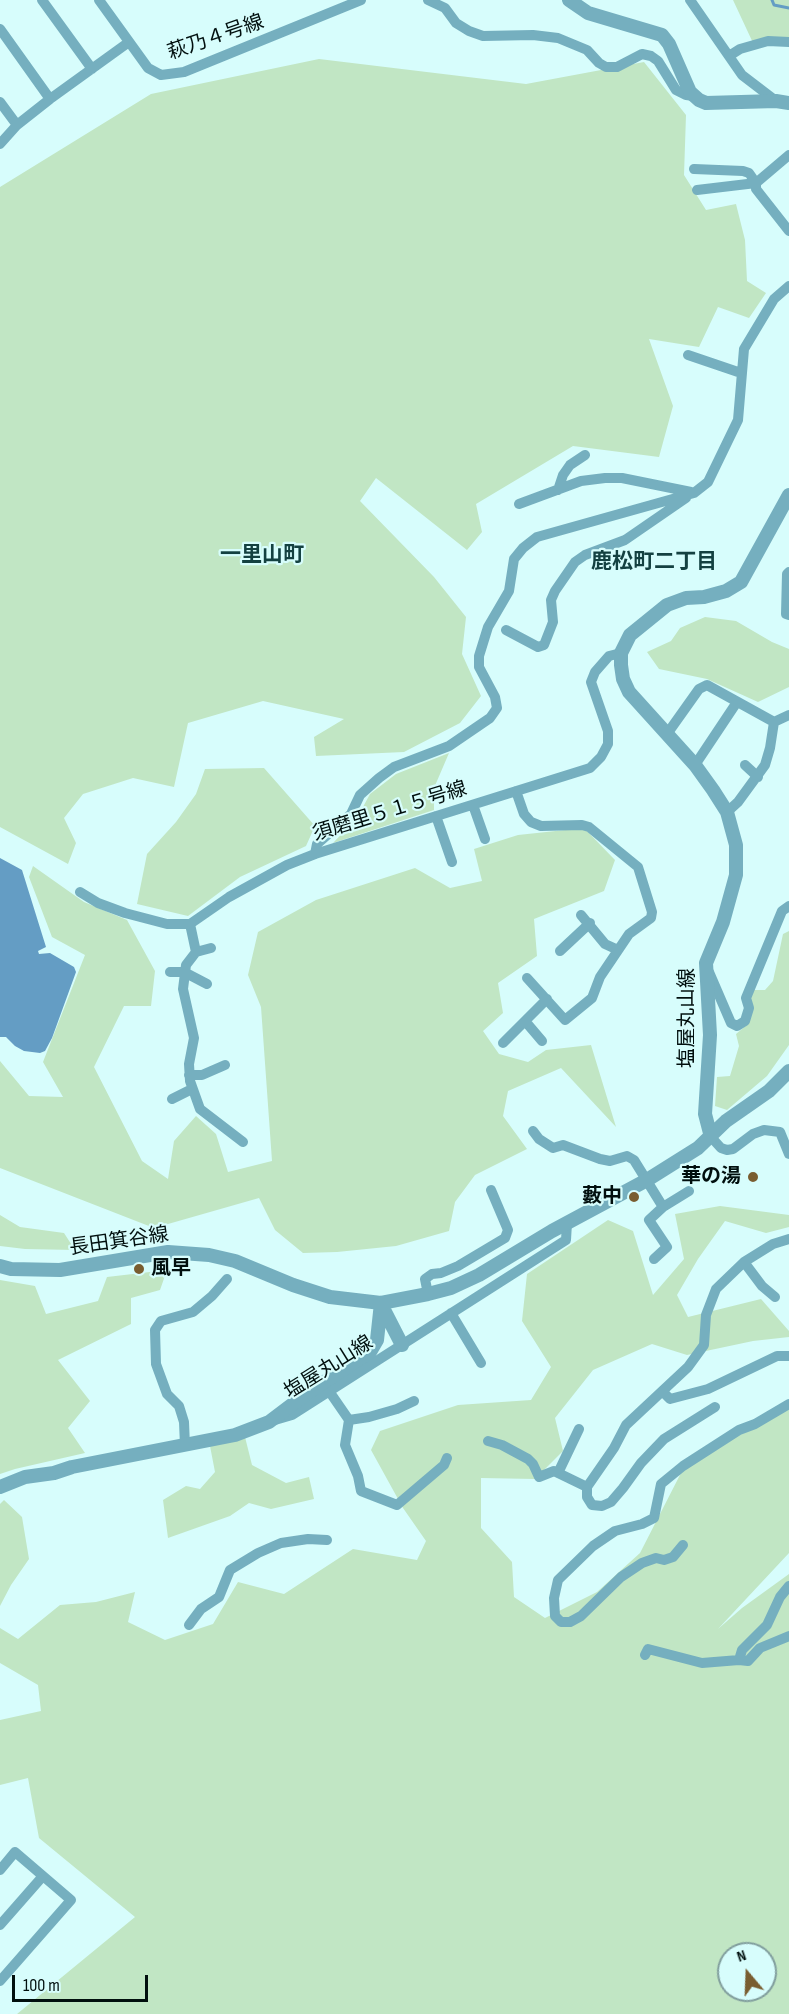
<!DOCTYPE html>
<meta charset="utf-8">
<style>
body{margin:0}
#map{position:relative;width:789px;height:2014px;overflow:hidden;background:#d7fdfc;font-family:"Sofia Sans Condensed",sans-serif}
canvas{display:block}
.north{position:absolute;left:717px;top:1942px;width:60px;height:60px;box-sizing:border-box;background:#d7fdfc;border:2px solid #819e9d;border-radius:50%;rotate:341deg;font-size:16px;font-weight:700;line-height:24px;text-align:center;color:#010f0e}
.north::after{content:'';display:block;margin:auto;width:21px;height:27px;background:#795d30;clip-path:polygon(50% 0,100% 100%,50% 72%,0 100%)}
.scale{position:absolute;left:12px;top:1975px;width:136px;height:27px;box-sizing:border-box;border:3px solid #010f0e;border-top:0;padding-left:8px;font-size:18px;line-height:21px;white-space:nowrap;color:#010f0e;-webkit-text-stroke:4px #d7fdfc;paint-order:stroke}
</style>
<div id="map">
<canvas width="789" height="2014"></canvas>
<div class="north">N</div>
<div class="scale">100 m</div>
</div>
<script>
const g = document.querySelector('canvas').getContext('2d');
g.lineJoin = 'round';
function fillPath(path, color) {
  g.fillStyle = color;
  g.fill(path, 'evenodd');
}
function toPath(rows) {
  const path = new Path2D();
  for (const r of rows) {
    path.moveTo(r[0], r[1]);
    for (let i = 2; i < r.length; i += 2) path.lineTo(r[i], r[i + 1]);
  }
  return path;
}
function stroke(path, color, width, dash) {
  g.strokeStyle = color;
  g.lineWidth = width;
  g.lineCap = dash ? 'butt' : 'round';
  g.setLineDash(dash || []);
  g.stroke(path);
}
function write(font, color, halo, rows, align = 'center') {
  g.font = font + ' "Sofia Sans Condensed","Noto Sans JP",sans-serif';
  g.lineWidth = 4.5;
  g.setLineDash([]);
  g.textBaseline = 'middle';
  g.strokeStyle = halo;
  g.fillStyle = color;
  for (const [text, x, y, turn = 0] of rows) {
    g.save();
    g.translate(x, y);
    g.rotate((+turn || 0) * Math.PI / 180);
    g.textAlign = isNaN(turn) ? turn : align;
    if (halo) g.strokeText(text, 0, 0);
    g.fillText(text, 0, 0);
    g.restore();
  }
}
fillPath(toPath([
 [733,0,789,0,789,46,754,45],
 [319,59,526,84,644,62,686,115,684,175,706,210,736,204,745,240,747,281,766,293,749,318,718,307,699,347,649,339,673,406,659,457,573,446,476,504,482,532,467,550,376,478,360,501,434,577,466,617,462,654,481,696,460,723,404,752,316,756,314,737,344,719,263,701,188,723,174,787,133,778,83,794,64,818,76,843,68,864,0,827,0,187,151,94],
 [705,617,736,621,772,642,789,649,789,687,758,702,707,679,659,669,647,652,671,641,680,628],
 [449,753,434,788,434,810,333,843,357,818,370,794,396,774],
 [264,768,315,826,306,846,240,877,188,916,137,904,147,854,176,822,196,794,205,769],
 [584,828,615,860,604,891,534,919,537,956,498,983,503,1013,483,1031,499,1054,528,1062,546,1050,591,1045,616,1127,561,1068,508,1091,503,1116,527,1149,475,1175,455,1202,449,1231,396,1246,337,1252,303,1253,275,1230,259,1198,154,1228,0,1168,0,1061,29,1096,63,1097,43,1062,85,955,52,937,29,877,33,866,84,902,127,920,155,971,151,1006,124,1006,94,1067,142,1161,168,1179,174,1141,196,1116,216,1134,228,1172,272,1161,261,1007,248,975,258,932,316,900,415,868,450,888,482,881,474,849,518,835],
 [789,931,789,1045,767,1076,727,1110,715,1106,717,1077,730,1076,739,1046,736,1034,748,1024,749,1000,753,990,765,990,773,981,783,934],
 [720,1206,789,1215,789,1227,766,1233,725,1221,698,1259,677,1295,688,1317,761,1299,789,1331,789,1337,753,1341,687,1355,652,1344,593,1370,555,1418,563,1451,535,1479,481,1478,481,1528,512,1562,514,1597,545,1618,597,1592,640,1553,682,1471,739,1431,789,1406,789,1553,718,1629,742,1608,789,1574,789,2014,17,2014,135,1917,39,1838,28,1778,0,1785,0,1720,41,1711,38,1685,0,1663,0,1628,18,1639,60,1605,96,1602,135,1592,128,1622,165,1640,213,1624,238,1582,284,1594,353,1549,417,1560,426,1541,403,1508,371,1450,380,1431,458,1405,531,1400,551,1367,522,1321,527,1274,608,1220,633,1231,653,1295,684,1259,675,1214],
 [729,1954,765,1954,765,1990,729,1990],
 [0,1215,20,1227,64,1233,75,1250,25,1249,0,1246],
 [167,1270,160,1290,131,1298,131,1324,58,1360,90,1401,68,1428,85,1453,15,1469,0,1474,0,1280,35,1286,46,1314,98,1301,107,1277],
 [245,1437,252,1465,286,1483,309,1477,314,1499,271,1509,249,1503,230,1516,168,1538,163,1500,186,1486,200,1489,215,1472,210,1446],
 [4,1500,22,1517,29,1559,11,1585,0,1606,0,1504]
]), '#c1e6c4');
fillPath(toPath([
 [0,858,22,870,46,947,38,951,39,954,50,953,74,967,76,972,52,1038,45,1051,40,1053,24,1051,15,1046,6,1037,0,1037]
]), '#649dc4');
stroke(toPath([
 [772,0,774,5,789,8]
]), '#649dc4', 3);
stroke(toPath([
 [42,0,92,69],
 [99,0,148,68,161,75,184,72,361,0],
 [428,0,445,8,456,23,469,31,483,36,533,35,558,38,587,50,599,63,606,67,617,67,642,54,651,56,658,61,676,90,686,95,694,96],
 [690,0,742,75,776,101],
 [0,29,50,99],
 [729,56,740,49,768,41,789,42],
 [0,102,17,125],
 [0,144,17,125,50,99,129,42],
 [789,155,756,183,756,189,789,231],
 [694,169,743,171,749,173,756,183,697,190],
 [688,355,741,373],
 [558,490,563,475,570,465,585,455],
 [519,504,581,481,605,478,622,478,691,492],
 [789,572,787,574,786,614,789,615],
 [506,630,538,647,544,645,553,622,551,600,555,591,575,562,585,555,625,540,686,498],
 [667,734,699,689,707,685,774,722],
 [695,765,737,702],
 [745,765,758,777],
 [516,791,524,814,531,822,541,826,582,825,589,827,638,867,652,912,651,918,629,934,600,977,592,998,565,1020,527,978],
 [473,805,485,839],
 [727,812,738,802,765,765,770,748,774,722,789,715],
 [436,816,452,862],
 [315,854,317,844,351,814,360,795,379,778,394,767,449,746,490,718,497,708,495,697,479,667,479,656,488,627,509,591,514,559,523,548,537,537,694,493,708,482,738,420,744,349,774,299,789,286],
 [80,892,98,903,125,913,167,924,190,924,229,897,287,865,315,854,590,768,601,757,608,744,608,731,591,682,595,672,609,656,621,653],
 [581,915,605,944,618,950],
 [190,924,196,952,186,965,183,989,194,1038,189,1064,190,1081,200,1109,243,1142],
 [560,951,590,923],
 [196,952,211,948],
 [170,972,184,972,207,984],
 [709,972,731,1023,737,1026,745,1021,749,1008,746,998,782,911,789,906],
 [525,1021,542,1041],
 [503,1043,547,999],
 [189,1075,202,1075,225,1065],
 [172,1099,192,1089],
 [533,1131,539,1139,553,1148,563,1145,600,1159,610,1161,627,1156,634,1160,663,1207],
 [711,1137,721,1148,727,1150,733,1149,753,1134,764,1130,780,1132,789,1154],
 [654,1259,667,1247,649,1220,663,1207,689,1191],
 [744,1262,762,1286,775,1297],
 [428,1294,425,1279,432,1274,441,1273,458,1266,505,1238,508,1230,491,1190],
 [451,1313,481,1363],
 [329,1391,349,1420,345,1445,358,1476,361,1491,397,1505,444,1465,447,1458],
 [663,1392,670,1399,708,1389,777,1356,789,1356],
 [715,1407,664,1439,641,1463,623,1488,611,1502,602,1506,592,1505,587,1497,587,1487,614,1448,626,1425,688,1367,704,1345,706,1315,716,1289,744,1262,773,1244,789,1239],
 [275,1420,292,1415,566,1240,567,1223],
 [349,1420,369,1417,397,1409,414,1401],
 [488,1441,502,1445,528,1459,533,1464,539,1477,554,1471,587,1487],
 [185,1446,184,1422,179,1406,167,1394,156,1364,155,1330,161,1321,193,1312,212,1296,227,1279],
 [558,1473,579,1429],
 [683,1545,673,1557,664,1560,656,1558,642,1563,621,1577,581,1616,570,1622,561,1622,555,1616,554,1598,558,1580,593,1546,615,1531,642,1524,654,1518,661,1484,683,1466,739,1430,755,1424,789,1404],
 [189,1625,201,1609,219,1597,230,1570,258,1553,281,1543,308,1539,327,1540],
 [645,1655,648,1649,702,1663,739,1660,748,1661,760,1648,789,1636],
 [739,1660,742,1650,767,1625,780,1597,789,1586],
 [0,1870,15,1852,71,1900,0,1981],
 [0,1925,43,1876]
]), '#75afbf', 10);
stroke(toPath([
 [569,0,588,13,662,35,669,44,690,92,699,100,706,103,776,101,789,103],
 [711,1137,705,1114,710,1035,706,963,723,922,736,875,736,845,727,812,713,790,695,765,629,692,623,679,621,665,621,653,630,635,667,605,686,598,704,597,726,591,741,582,789,495],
 [0,1266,11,1269,60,1270,168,1252,209,1255,235,1261,293,1285,330,1297,381,1303,428,1294,451,1288,479,1275,552,1231,647,1180,698,1148,726,1121,769,1091,789,1071],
 [381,1304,402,1345],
 [0,1487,25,1477,54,1473,72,1467,235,1435,269,1422,306,1394,370,1352,377,1340,381,1303]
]), '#75afbf', 14);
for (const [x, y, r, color] of [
 [753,1177,6,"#795d30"],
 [634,1197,6,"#795d30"],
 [139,1269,6,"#795d30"]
]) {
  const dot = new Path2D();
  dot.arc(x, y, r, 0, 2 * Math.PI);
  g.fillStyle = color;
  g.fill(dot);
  stroke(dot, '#d7fdfc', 2);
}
write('20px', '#010f0e', '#d7fdfc', [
 ["萩乃４号線",216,38,-19],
 ["須磨里５１５号線",390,812,-17],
 ["塩屋丸山線",688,1018,-90],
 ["長田箕谷線",119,1242,-8],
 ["塩屋丸山線",329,1368,-32]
]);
write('bold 20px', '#010f0e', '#d7fdfc', [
 ["華の湯",741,1177],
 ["藪中",622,1197],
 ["風早",151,1269,"left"]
], 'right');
write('bold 21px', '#144141', '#d7fdfc', [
 ["一里山町",262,556],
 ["鹿松町二丁目",654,563]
]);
</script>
